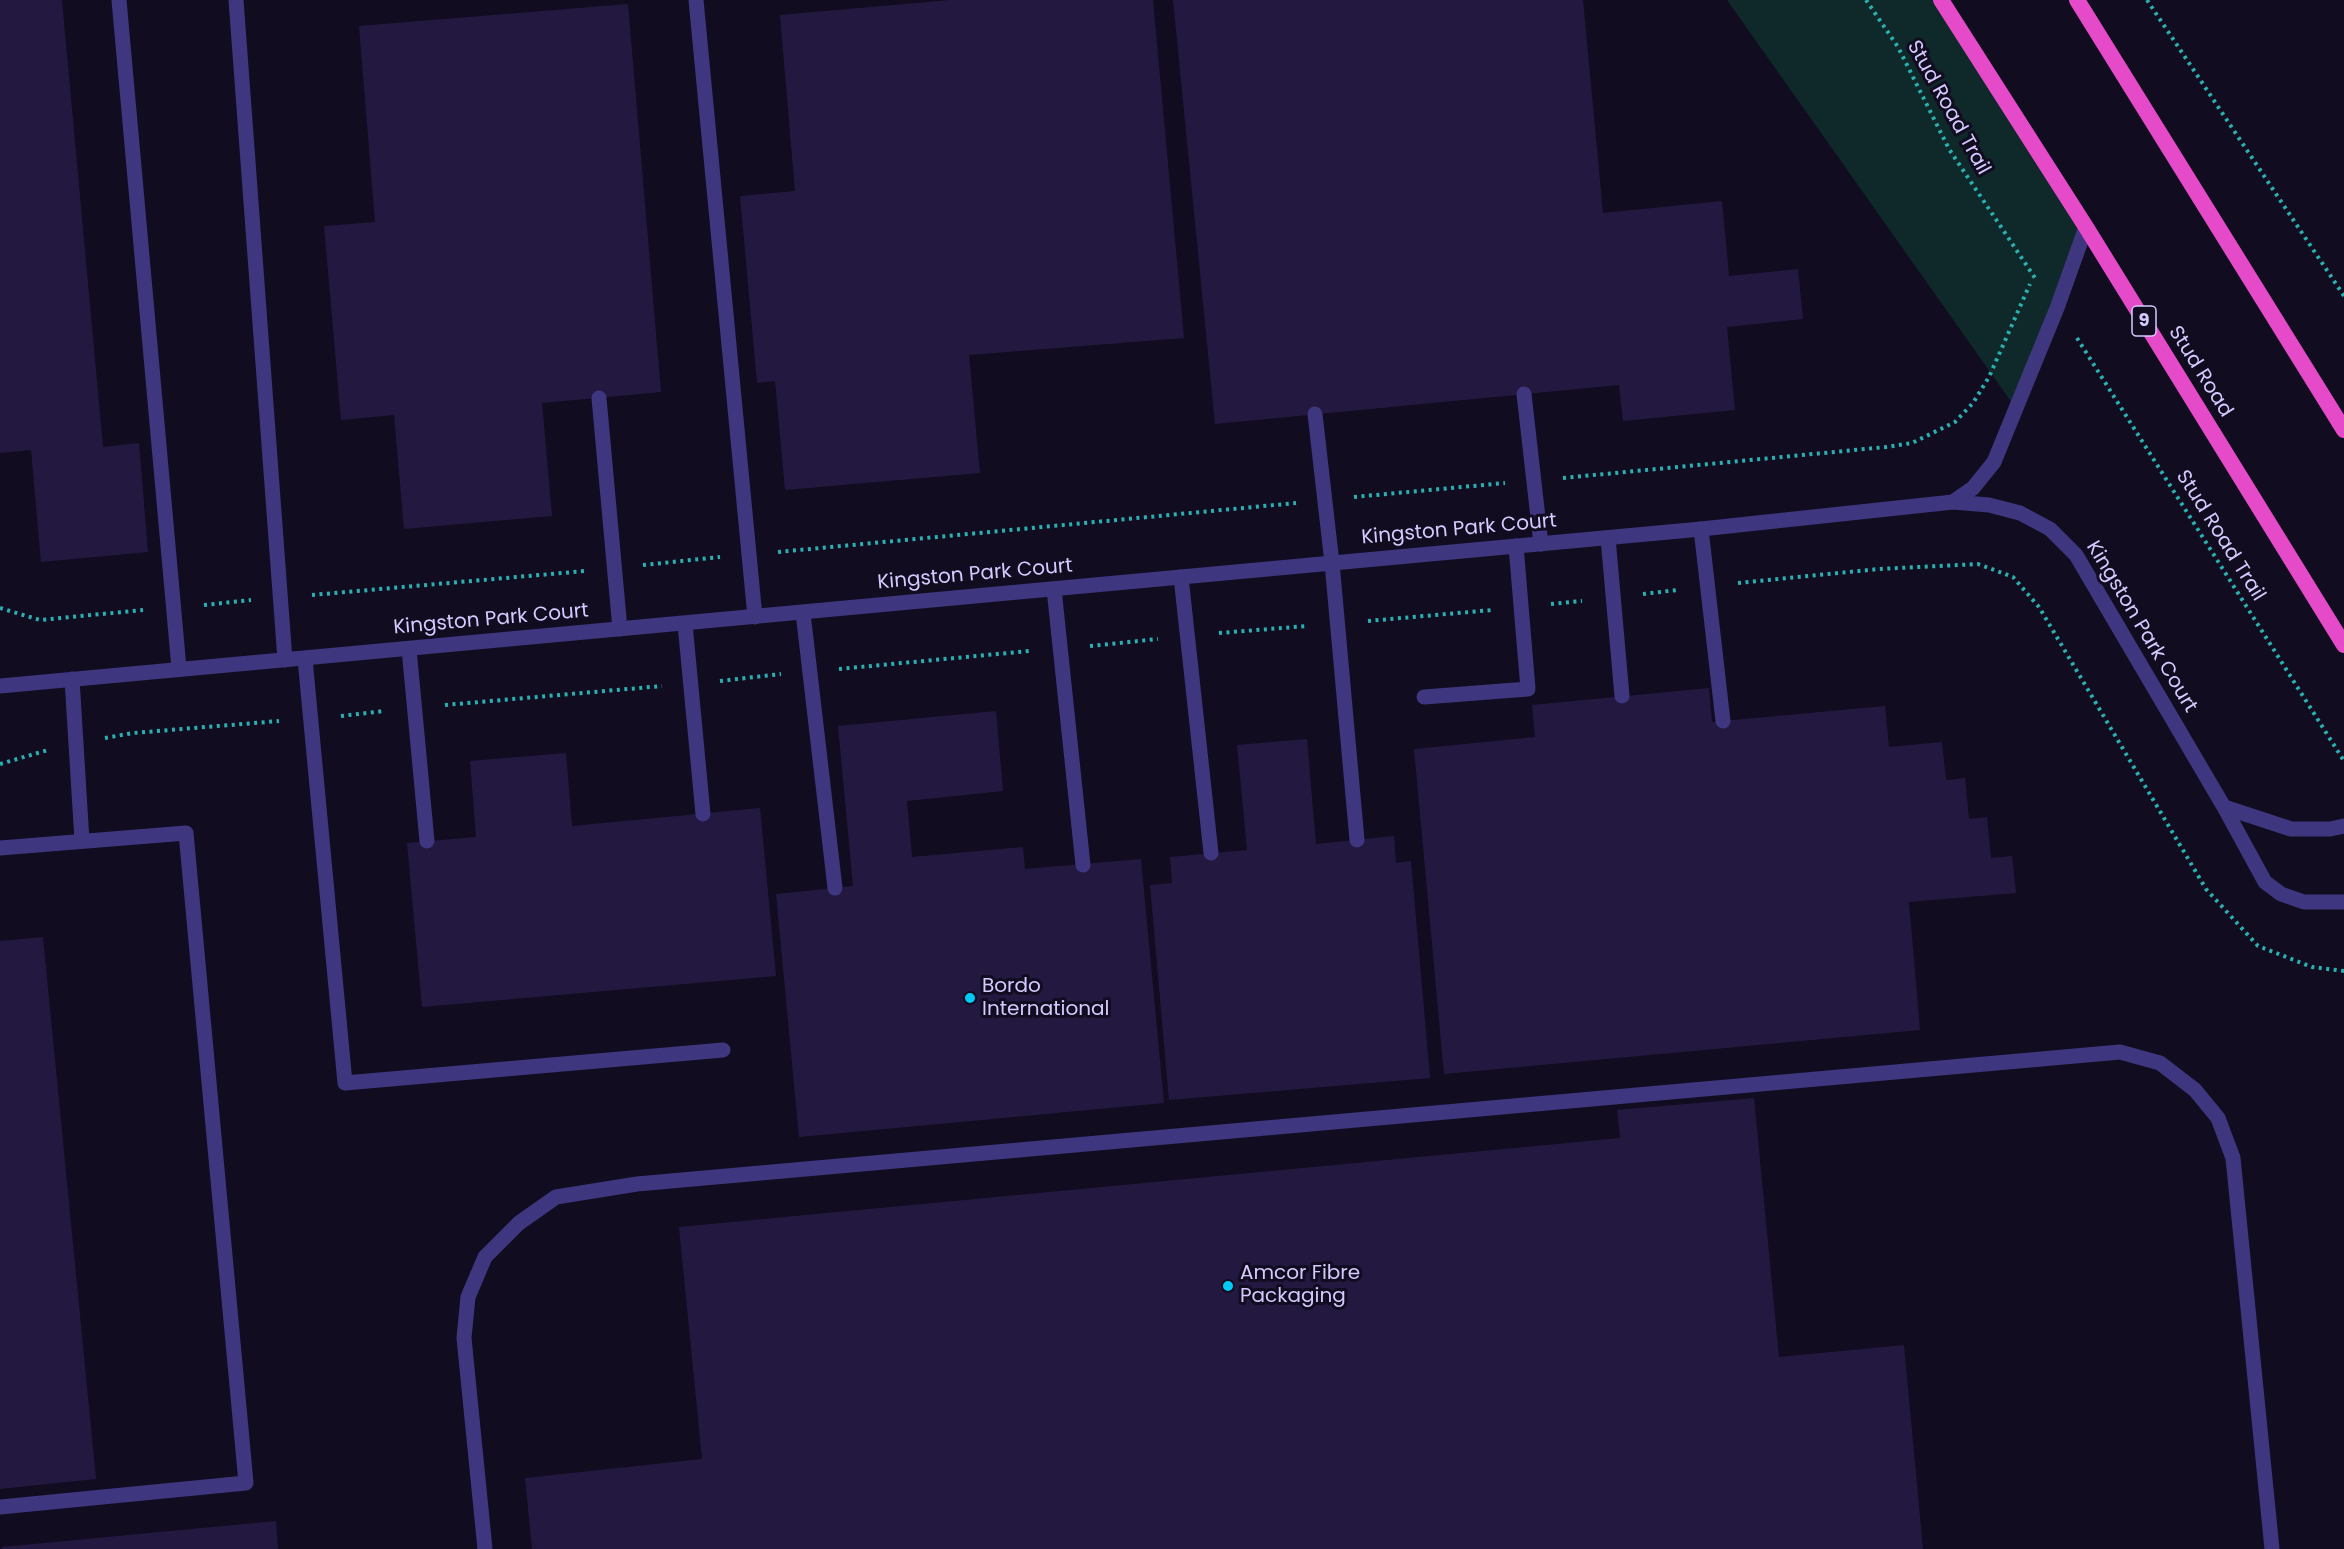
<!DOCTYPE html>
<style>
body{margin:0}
canvas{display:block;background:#110c1f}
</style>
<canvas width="2344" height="1549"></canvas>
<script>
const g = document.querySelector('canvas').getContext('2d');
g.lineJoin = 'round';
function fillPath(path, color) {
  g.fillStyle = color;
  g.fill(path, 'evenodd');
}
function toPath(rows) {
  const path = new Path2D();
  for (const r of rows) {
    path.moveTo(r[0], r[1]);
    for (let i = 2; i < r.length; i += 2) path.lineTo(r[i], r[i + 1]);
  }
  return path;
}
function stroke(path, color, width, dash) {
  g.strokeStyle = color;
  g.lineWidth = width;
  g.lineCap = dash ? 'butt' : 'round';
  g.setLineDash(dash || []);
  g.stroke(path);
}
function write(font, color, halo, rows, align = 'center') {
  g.font = font + ' Poppins,sans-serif';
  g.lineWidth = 6;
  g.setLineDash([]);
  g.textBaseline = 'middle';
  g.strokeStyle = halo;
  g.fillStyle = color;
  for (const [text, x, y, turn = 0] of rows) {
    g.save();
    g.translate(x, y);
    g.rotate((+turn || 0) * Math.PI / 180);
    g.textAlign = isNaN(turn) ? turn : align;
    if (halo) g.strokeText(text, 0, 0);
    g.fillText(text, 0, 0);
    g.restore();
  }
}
fillPath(toPath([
 [1727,0,1941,0,2086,227,2017,410]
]), '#0f2829');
fillPath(toPath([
 [0,0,62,0,103,447,139,443,148,552,41,562,31,450,0,453],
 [950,0,1153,0,1184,338,969,355,980,473,785,490,775,381,757,383,740,196,795,191,780,15],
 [1173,0,1583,0,1603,213,1722,201,1729,276,1798,269,1803,319,1727,327,1735,410,1623,421,1619,385,1215,424],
 [628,4,661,392,542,403,552,516,404,529,394,415,341,420,324,226,375,222,359,26],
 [1709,688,1712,722,1885,706,1889,747,1942,742,1946,780,1965,778,1969,819,1987,817,1991,858,2012,856,2016,893,1909,902,1920,1030,1444,1074,1414,749,1535,737,1532,705],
 [996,711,1003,791,907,801,912,857,1023,847,1025,869,1141,859,1164,1103,799,1137,776,894,853,886,838,726],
 [1307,739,1316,844,1394,836,1396,863,1411,861,1430,1078,1169,1100,1150,885,1172,883,1170,857,1247,850,1237,745],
 [566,753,572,826,760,808,776,976,422,1007,407,843,476,837,470,761],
 [43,937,96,1479,0,1489,0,941],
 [1754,1098,1779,1357,1904,1345,1923,1549,532,1549,525,1478,702,1459,679,1227,1620,1138,1617,1110],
 [276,1521,278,1549,2,1549,2,1547]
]), '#231840');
stroke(toPath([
 [1866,0,1898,47,1949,149,2035,278],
 [2147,0,2344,296],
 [2077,338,2344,761],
 [1563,478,1886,447,1912,443,1955,422,1973,403,1989,377,2030,284],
 [1354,497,1505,483],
 [778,552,1296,503],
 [643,565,720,557],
 [1738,583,1879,569,1978,564,2013,577,2039,607,2206,889,2258,946,2312,967,2344,971],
 [1643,594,1677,590],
 [312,595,585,571],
 [1551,604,1582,601],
 [204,605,251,600],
 [0,608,40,620,143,610],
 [1368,621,1492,610],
 [1219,633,1307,626],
 [1090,646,1158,639],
 [839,669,1029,651],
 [720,681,781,674],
 [445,705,662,686],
 [341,716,384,711],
 [105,738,133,733,279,721],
 [0,764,48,750]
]), '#2bb0b2', 4, [3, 4.5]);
stroke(toPath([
 [119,0,179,668],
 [236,0,285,660],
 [696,0,755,617],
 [1524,394,1541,544],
 [599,398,620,629],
 [1315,414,1332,563,1357,840],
 [1953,502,1973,488,1994,462,2057,308,2086,227],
 [1701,529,1723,721],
 [1608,538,1622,696],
 [1181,577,1211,853],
 [1054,589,1083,865],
 [803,613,835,888],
 [685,624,703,814],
 [409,649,427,841],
 [305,659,345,1083,723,1050],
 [72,679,82,841],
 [1424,697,1528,689,1516,546],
 [0,848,186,833,246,1483,0,1507],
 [485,1549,464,1338,468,1297,485,1257,519,1223,556,1197,637,1184,2120,1052,2160,1063,2195,1090,2218,1118,2233,1158,2272,1549]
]), '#3e367f', 15);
stroke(toPath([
 [0,686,1701,529,1953,502,1989,505,2020,513,2050,529,2076,555,2224,807,2265,882,2281,894,2304,902,2344,902],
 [2224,807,2291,829,2330,829,2344,826]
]), '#3e367f', 15);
stroke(toPath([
 [1941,0,2086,227,2344,645],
 [2077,0,2344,430]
]), '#e54bc8', 16);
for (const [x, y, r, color] of [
 [970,998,6,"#00caf5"],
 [1228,1286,6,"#00caf5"]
]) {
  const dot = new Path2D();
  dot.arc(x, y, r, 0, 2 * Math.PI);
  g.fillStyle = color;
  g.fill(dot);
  stroke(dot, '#110c1f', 2);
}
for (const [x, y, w] of [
 [2144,321,24]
]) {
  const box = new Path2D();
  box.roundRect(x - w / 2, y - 15, w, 30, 4.5);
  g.fillStyle = '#110c1f';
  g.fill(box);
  stroke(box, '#d4caff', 1.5);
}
write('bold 18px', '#d4caff', null, [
 ["9",2144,321]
]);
write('20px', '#d4caff', '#110c1f', [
 ["Stud Road Trail",1948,108,61],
 ["Stud Road",2200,372,58],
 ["Kingston Park Court",1459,530,-5],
 ["Stud Road Trail",2220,536,58],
 ["Kingston Park Court",975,575,-5],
 ["Kingston Park Court",491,620,-5],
 ["Kingston Park Court",2141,627,59]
]);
write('20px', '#d4caff', '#110c1f', [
 ["Bordo",982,987],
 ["International",982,1010],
 ["Amcor Fibre",1240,1274],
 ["Packaging",1240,1297]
], 'left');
</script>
